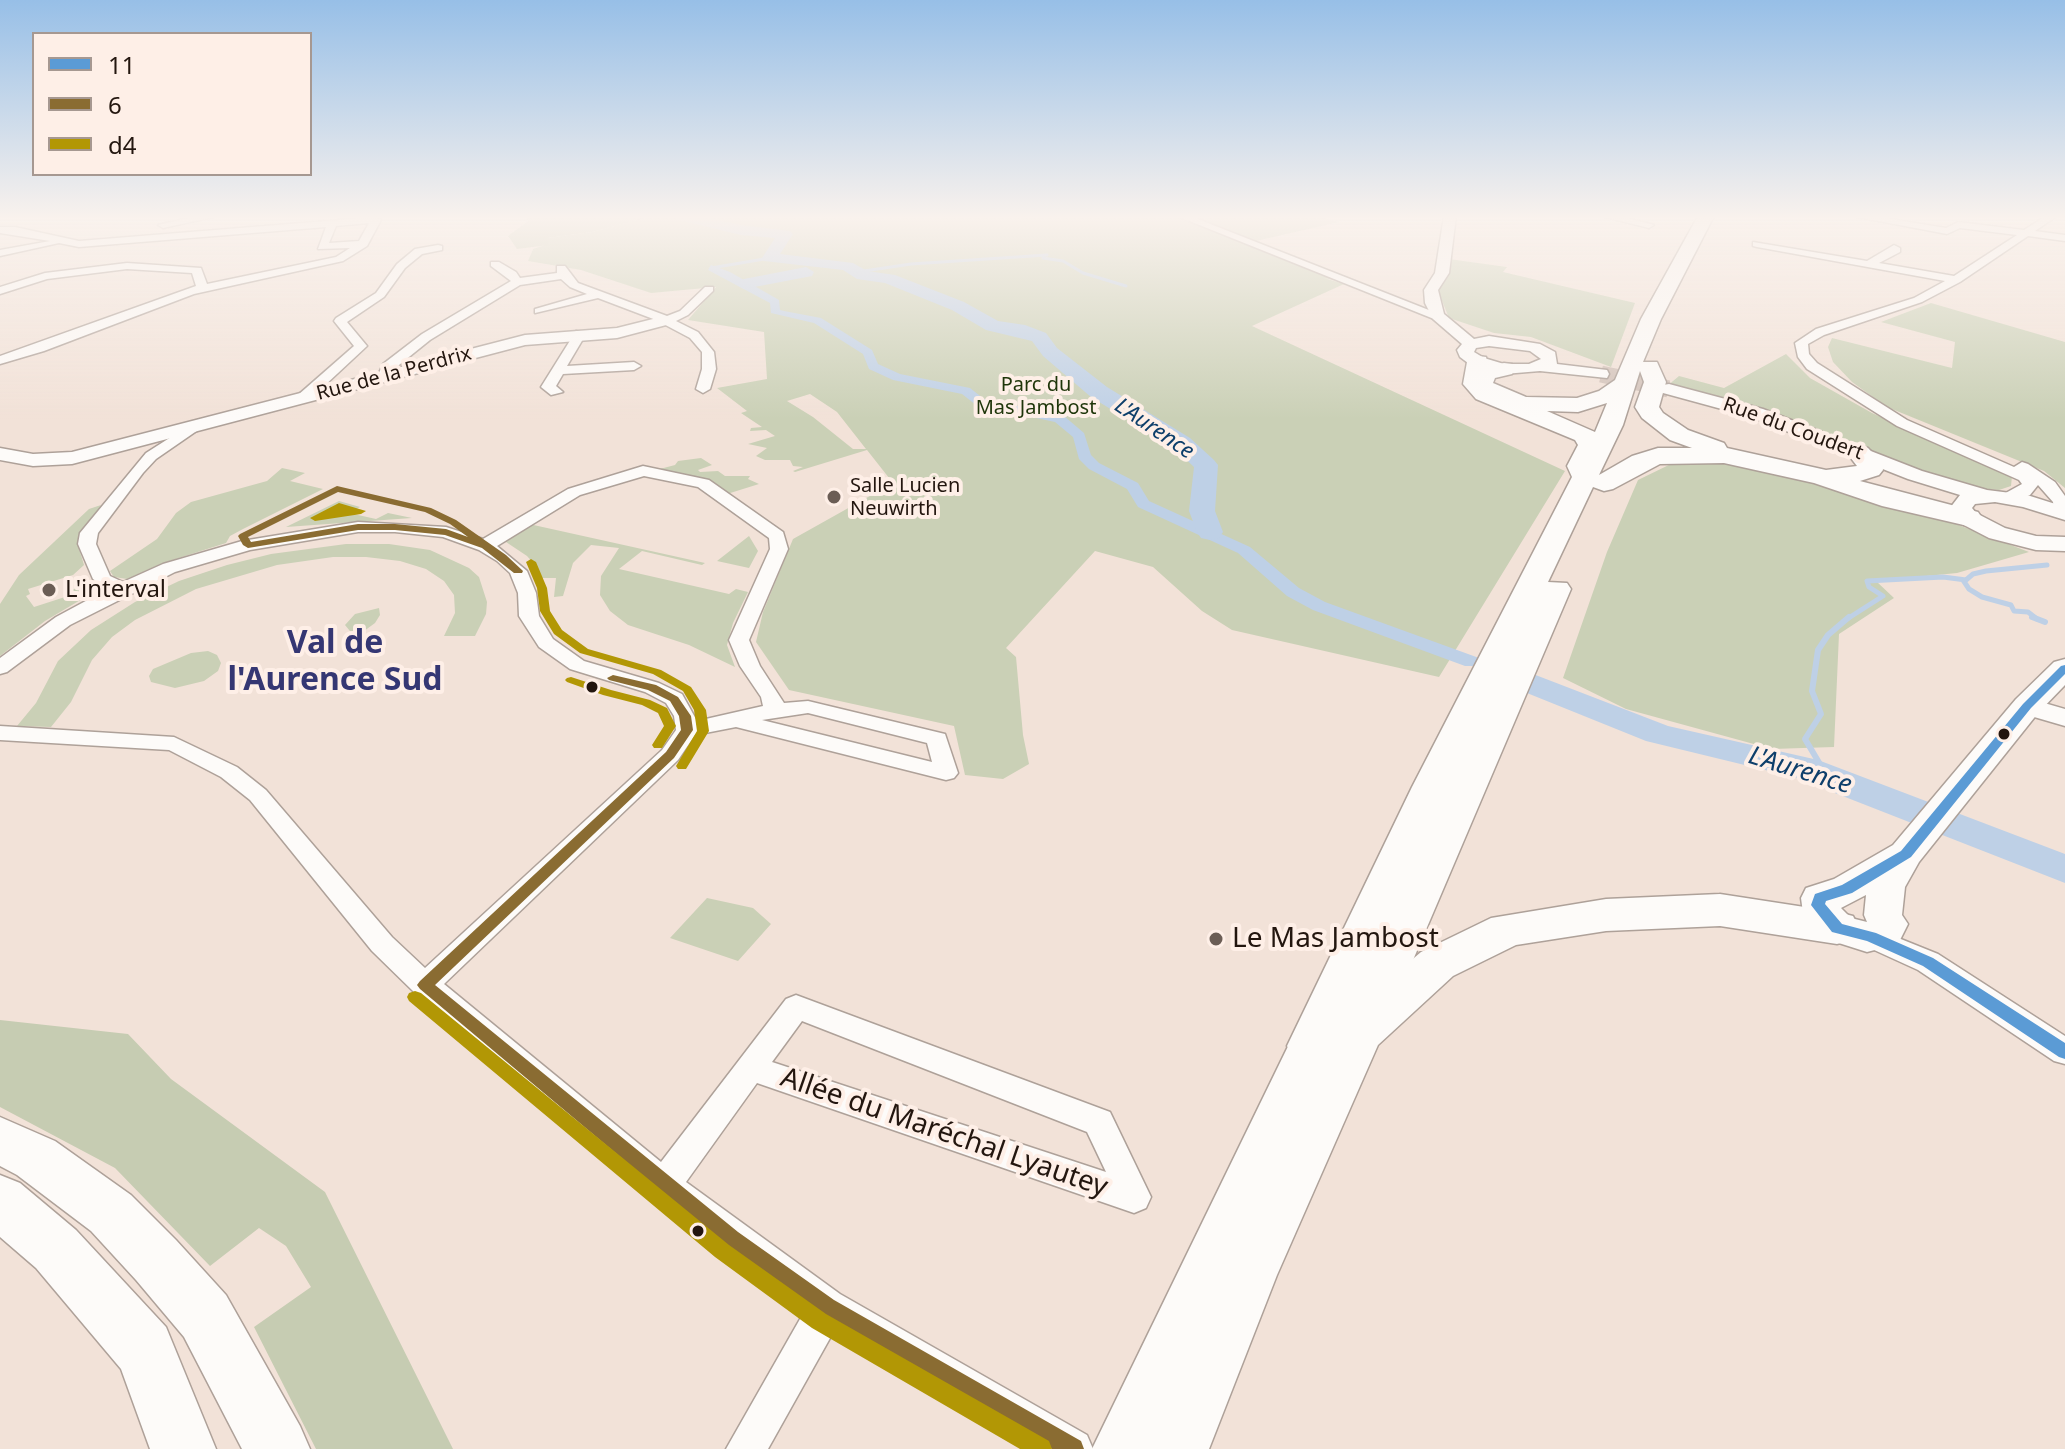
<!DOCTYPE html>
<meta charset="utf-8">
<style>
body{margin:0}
#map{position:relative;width:2065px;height:1449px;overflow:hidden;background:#f2e2d8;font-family:"Noto Sans",sans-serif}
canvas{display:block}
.legend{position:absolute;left:32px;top:32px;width:280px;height:144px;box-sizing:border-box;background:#feefe7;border:2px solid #a69891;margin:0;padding:10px 14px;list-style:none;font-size:24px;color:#23160f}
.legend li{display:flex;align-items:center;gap:16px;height:40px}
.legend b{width:40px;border:2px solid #a69891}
</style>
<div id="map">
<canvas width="2065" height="1449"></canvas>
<ul class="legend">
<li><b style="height:10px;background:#5b9bd5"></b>11</li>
<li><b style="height:10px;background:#8a6c32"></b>6</li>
<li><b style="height:10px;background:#b29705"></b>d4</li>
</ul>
</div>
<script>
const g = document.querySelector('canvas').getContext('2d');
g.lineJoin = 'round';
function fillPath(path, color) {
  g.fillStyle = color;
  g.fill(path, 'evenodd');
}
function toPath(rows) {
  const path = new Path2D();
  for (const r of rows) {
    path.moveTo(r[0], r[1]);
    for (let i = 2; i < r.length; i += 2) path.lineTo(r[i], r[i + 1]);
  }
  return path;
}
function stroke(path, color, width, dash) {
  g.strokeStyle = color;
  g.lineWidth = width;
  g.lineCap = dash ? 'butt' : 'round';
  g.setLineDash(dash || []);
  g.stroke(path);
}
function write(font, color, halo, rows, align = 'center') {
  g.font = font + ' "Noto Sans",sans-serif';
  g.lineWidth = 8;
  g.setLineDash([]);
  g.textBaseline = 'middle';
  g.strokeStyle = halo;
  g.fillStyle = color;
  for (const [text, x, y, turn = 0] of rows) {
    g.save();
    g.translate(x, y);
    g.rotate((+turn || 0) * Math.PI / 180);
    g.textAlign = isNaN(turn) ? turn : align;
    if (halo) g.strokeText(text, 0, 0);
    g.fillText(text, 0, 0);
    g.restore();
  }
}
fillPath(toPath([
 [651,216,1177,216,1348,283,1324,278,1344,284,1252,326,1565,471,1439,677,1232,630,1202,611,1153,567,1095,551,1006,648,1016,657,1023,735,1029,764,1003,779,965,775,954,726,789,690,756,642,763,612,793,539,893,483,867,450,795,472,793,471,803,467,793,466,790,460,765,460,756,456,767,448,748,444,775,436,766,430,750,431,751,428,762,427,741,413,747,411,717,388,767,379,764,332,688,320,716,287,651,293,581,270,528,261,533,249,548,244,546,238,592,232],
 [810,394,837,412,866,449,853,449,813,417,787,401],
 [1187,216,1316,216,1339,222,1252,242],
 [1449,259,1507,267,1503,272,1635,303,1611,367,1531,337,1494,333,1449,318,1438,291,1449,275],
 [1931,303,2065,342,2065,488,2044,471,1887,407,1852,382,1833,362,1828,347,1832,338,1952,368,1955,342,1881,322],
 [1786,354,1810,378,1872,413,2012,476,2011,486,1999,490,1973,488,1667,386,1679,376,1724,388],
 [701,458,712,465,698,470,700,472,718,471,725,476,750,476,748,479,759,484,727,494,656,470,675,465,678,461],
 [1724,461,1827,485,1888,508,1943,519,2029,552,1957,573,1876,581,1894,598,1839,634,1834,747,1772,749,1626,709,1563,678,1607,552,1638,480,1675,462],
 [282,468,305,473,290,481,323,489,243,529,230,536,226,543,163,563,127,579,114,577,110,571,157,539,176,513,191,502,267,481],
 [339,501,360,507,349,513,376,519,388,513,412,518,286,527],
 [101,505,78,545,84,565,73,575,28,589,30,594,26,596,34,607,65,597,64,592,93,583,99,589,45,621,0,656,0,604,19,575,89,509],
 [529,524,705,563,702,565,642,551,619,569,729,594,736,589,748,592,733,623,727,645,735,667,689,645,628,625,610,611,600,595,601,576,619,548,591,545,573,563,563,596,554,597,556,578,540,578,536,566,527,556,503,540],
 [749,536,758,551,749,568,717,561],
 [346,544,389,544,430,550,469,568,479,577,487,602,486,614,475,636,444,636,455,613,454,595,444,581,426,569,400,561,366,557,333,557,277,565,196,589,135,620,112,637,92,660,71,702,51,727,17,726,36,703,58,661,91,630,135,602,179,581,227,565,271,554],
 [379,608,380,615,375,623,360,634,354,636,345,625,355,614],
 [208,651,217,655,221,663,218,671,204,681,175,688,151,682,149,676,153,669,191,653],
 [707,898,753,908,771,924,738,961,670,938]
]), '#cad0b6');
fillPath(toPath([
 [527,216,651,216,592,232,547,238,549,245,517,249,508,236,528,221],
 [0,1020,128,1034,171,1079,325,1192,453,1449,316,1449,254,1327,311,1287,286,1246,259,1228,210,1266,115,1168,0,1107]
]), '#c6ccb2');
stroke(toPath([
 [1043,258,1063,261,1083,273,1126,286],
 [711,268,770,258],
 [857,272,911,264,1047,255]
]), '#bed0e6', 3);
stroke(toPath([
 [1963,580,1969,589,1982,597,2011,605,2014,611,2028,612,2037,619],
 [1847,619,1883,596,1869,587,1867,581,1943,577,1966,580,1973,574,1986,571,2047,565]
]), '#bed0e6', 5);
stroke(toPath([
 [2032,617,2045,622],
 [1827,776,1805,739,1821,714,1812,691,1818,650,1828,635,1849,617]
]), '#bed0e6', 6);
fillPath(toPath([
 [711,265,730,272,779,300,780,310,784,311,821,318,872,350,878,364,900,374,970,388,984,399,1064,416,1084,433,1091,455,1099,463,1138,483,1149,501,1250,547,1299,588,1325,602,1479,658,1481,662,1479,666,1465,666,1313,610,1287,596,1238,553,1138,507,1127,489,1089,469,1079,459,1073,437,1055,422,976,405,962,394,893,380,869,369,863,354,814,323,771,313,770,303,708,270,711,265]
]), '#bed0e6');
fillPath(toPath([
 [673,216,699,216,741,225,790,231,793,234,780,254,853,263,867,271,895,275,964,302,998,321,1025,325,1046,333,1057,348,1107,387,1190,438,1214,460,1218,465,1215,511,1223,532,1219,538,1210,540,1201,538,1197,532,1189,511,1194,467,1174,448,1091,397,1043,356,1032,341,986,330,952,310,885,283,857,279,843,270,764,261,762,258,775,238,741,235,675,219,673,216],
 [806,267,814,272,812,276,744,289,735,284,744,279,806,267],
 [1533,674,1668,726,1818,760,2065,854,2065,883,1794,777,1646,741,1522,691,1517,684,1522,677,1533,674]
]), '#bed0e6');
stroke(toPath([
 [1601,374,1669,389]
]), '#d3c3ba', 17, [17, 9]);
const minor = toPath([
 [198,216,218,216,163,228,158,225,198,216],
 [1177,216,1190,216,1444,316,1434,319,1177,216],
 [1601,216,1619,216,1654,225,1649,228,1601,216],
 [1852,216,1873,216,1946,228,1958,222,2024,230,2046,216,2057,216,2035,231,2065,235,2065,241,2028,236,1960,282,1922,302,1824,335,1808,344,1809,354,1817,363,1907,420,2014,467,2022,462,2028,464,2055,482,2065,496,2065,516,2055,516,2053,502,2038,485,2030,495,2008,503,2002,501,2002,495,2022,484,2019,480,1897,426,1807,369,1798,357,1795,343,1816,329,1914,298,1945,281,1757,247,1753,246,1753,242,1867,261,1894,245,1900,248,1900,252,1879,263,1954,276,2017,235,1960,228,1947,234,1852,216],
 [376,217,381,220,367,246,343,261,194,294,44,351,0,364,0,356,196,286,192,273,127,269,47,279,0,294,0,287,45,273,127,263,201,268,207,284,336,257,350,248,318,249,326,227,79,247,59,243,0,256,0,250,50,241,0,233,0,227,15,227,79,241,376,217],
 [369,223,359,241,329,243,336,226,369,223],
 [438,245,442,246,442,250,422,254,405,268,384,297,347,322,367,346,308,401,298,401,298,395,354,346,334,321,336,318,376,293,397,264,415,249,438,245],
 [491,262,499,262,516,272,520,278,557,273,557,266,565,266,578,283,667,316,680,311,705,287,713,287,713,291,688,315,676,321,698,332,714,352,716,369,710,389,703,393,696,389,702,369,702,352,690,338,656,320,598,298,535,313,535,309,587,294,570,287,561,279,520,285,430,340,394,369,394,378,381,376,379,373,383,364,422,334,511,281,491,266,491,262],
 [576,331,586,334,567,366,634,362,641,366,634,370,563,374,556,386,563,392,551,395,541,387,576,331],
 [193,423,200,427,198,430,156,459,143,473,98,533,96,544,110,576,123,582,163,564,242,541,358,522,446,527,483,539,568,489,643,466,709,480,783,532,788,549,749,640,760,666,784,703,808,701,945,734,958,773,954,778,946,780,736,727,695,735,678,760,444,984,661,1162,786,999,796,995,1110,1112,1151,1197,1146,1208,1134,1213,757,1083,686,1182,840,1294,1087,1435,1093,1449,1035,1449,834,1331,768,1449,726,1449,804,1312,652,1196,415,993,372,951,250,800,221,777,169,750,0,740,0,726,174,737,237,767,266,790,392,937,425,968,662,750,676,730,674,716,666,703,645,692,570,669,539,647,519,616,518,593,510,573,497,561,479,550,443,537,395,532,358,532,250,550,175,572,70,625,7,672,0,674,0,658,56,617,108,589,93,579,78,544,80,533,146,453,193,423],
 [644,476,698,487,769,538,770,549,729,640,740,666,761,697,763,706,697,721,682,694,659,683,584,661,553,639,539,616,536,593,527,571,497,546,580,495,644,476],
 [808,713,927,743,932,762,762,720,808,713],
 [802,1021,1087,1132,1106,1172,772,1062,802,1021],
 [1871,927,1938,954,2065,1036,2065,1064,2054,1061,1918,970,1861,944,1857,937,1861,930,1871,927]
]);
const tertiary = toPath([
 [1444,216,1456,216,1449,273,1438,290,1444,314,1474,339,1489,336,1540,344,1555,352,1557,364,1607,370,1609,374,1607,378,1540,371,1504,374,1472,366,1460,357,1457,350,1462,344,1433,319,1425,303,1424,290,1435,273,1444,216],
 [1489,346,1530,351,1541,359,1529,364,1504,364,1484,358,1474,352,1476,348,1489,346],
 [665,316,673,321,670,324,617,338,525,345,72,464,33,466,0,460,0,448,33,454,72,452,525,335,617,328,665,316],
 [1669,384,1763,409,1922,471,1987,490,2027,495,2065,507,2065,520,2023,507,1995,502,1975,504,1972,508,1976,513,2005,528,2036,536,2065,537,2065,551,2036,550,1989,538,1960,523,1950,508,1960,495,1908,479,1751,417,1663,393,1660,389,1663,385,1669,384],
 [2027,698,2065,709,2065,726,2017,712,2013,706,2017,700,2027,698]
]);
const secondary = toPath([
 [2065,659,2065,685,2038,713,1919,862,1905,887,1902,915,1908,924,1898,944,1867,952,1823,938,1803,913,1801,898,1806,888,1834,879,1893,845,2016,699,2054,662,2065,659],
 [1866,895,1864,915,1867,922,1851,918,1841,908,1866,895]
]);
const primary = toPath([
 [1720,894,1837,912,1853,916,1859,928,1853,940,1837,944,1720,926,1606,931,1516,945,1453,976,1378,1045,1277,1275,1209,1449,1092,1449,1295,1032,1312,1026,1329,1032,1332,1038,1342,1019,1421,952,1491,918,1606,899,1720,894],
 [0,1117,55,1141,131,1195,176,1240,226,1295,300,1426,310,1449,242,1449,184,1337,136,1280,91,1231,17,1175,0,1166,0,1117],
 [0,1175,20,1183,76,1230,166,1327,216,1449,150,1449,121,1369,36,1268,0,1237,0,1175]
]);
const trunk = toPath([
 [1698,216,1714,216,1661,319,1643,362,1657,362,1666,382,1659,407,1663,413,1688,430,1724,443,1727,448,1826,470,1857,466,1847,453,1850,448,1859,446,1868,448,1882,463,1883,470,1879,475,1860,481,1978,512,1982,518,1978,524,1968,526,1882,506,1814,483,1724,463,1660,464,1613,489,1604,491,1593,487,1548,582,1567,583,1571,589,1376,1047,1359,1053,1342,1047,1339,1041,1329,1060,1312,1066,1295,1060,1287,1046,1412,787,1572,477,1567,466,1578,445,1575,440,1476,399,1463,384,1467,362,1478,356,1486,357,1488,367,1504,363,1512,364,1515,369,1512,374,1495,378,1493,383,1526,397,1577,398,1599,391,1615,380,1641,319,1698,216],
 [1640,371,1644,382,1635,407,1642,418,1670,440,1692,448,1658,448,1632,456,1599,475,1623,425,1640,371],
 [1607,403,1595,432,1547,411,1578,412,1607,403]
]);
stroke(minor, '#aea199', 3);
stroke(tertiary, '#aea199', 3);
stroke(secondary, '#aea199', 3);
stroke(primary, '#aea199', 3);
stroke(trunk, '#aea199', 3);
fillPath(minor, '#fdfbf9');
fillPath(tertiary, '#fdfbf9');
fillPath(secondary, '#fdfbf9');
fillPath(primary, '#fdfbf9');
fillPath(trunk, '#fdfbf9');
fillPath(toPath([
 [2065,665,2065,674,2031,708,1911,857,1852,893,1826,901,1825,904,1842,924,1876,933,1933,958,2065,1043,2065,1059,2059,1057,1923,966,1867,941,1832,932,1811,905,1815,894,1842,885,1901,851,2023,704,2061,666,2065,665]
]), '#5b9bd5');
fillPath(toPath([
 [337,486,431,508,456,520,506,555,523,571,522,573,514,573,482,548,445,535,395,530,358,530,248,548,243,545,238,536,240,534,337,486],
 [338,492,425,512,450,524,468,537,446,529,395,524,358,524,251,542,248,537,338,492],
 [613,675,656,685,678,697,691,716,693,730,674,758,435,985,738,1232,834,1300,1081,1441,1084,1449,1052,1449,820,1314,724,1244,420,989,417,985,420,981,666,752,681,730,679,716,670,701,648,690,609,680,607,678,613,675]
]), '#8a6c32');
fillPath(toPath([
 [339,503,366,511,361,514,315,521,310,518,339,503],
 [531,559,536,562,547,588,550,611,562,630,588,649,661,670,691,687,706,710,709,731,686,769,678,769,676,766,697,731,694,710,683,691,653,674,580,653,554,634,540,611,537,588,526,562,531,559],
 [571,677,611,690,650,700,667,708,676,726,662,748,654,748,652,745,664,726,658,713,642,705,603,695,567,682,565,680,567,678,571,677],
 [415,991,421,993,729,1245,826,1314,1049,1441,1052,1449,1020,1449,812,1328,715,1257,409,1001,407,997,409,993,415,991]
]), '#b29705');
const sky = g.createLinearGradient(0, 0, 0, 419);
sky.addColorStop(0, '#97bfe7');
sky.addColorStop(0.52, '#f9f2ed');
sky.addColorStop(1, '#f9f2ed00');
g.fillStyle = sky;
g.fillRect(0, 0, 2065, 419);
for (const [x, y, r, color] of [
 [834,497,8,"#6b5d55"],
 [49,590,8,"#6b5d55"],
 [592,687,7,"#23160f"],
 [2004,734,7,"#23160f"],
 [1216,939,8,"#6b5d55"],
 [698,1231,7,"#23160f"]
]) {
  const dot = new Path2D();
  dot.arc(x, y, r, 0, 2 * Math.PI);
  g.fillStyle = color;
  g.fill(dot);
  stroke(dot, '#feefe7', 3);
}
write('20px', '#23160f', '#feefe7', [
 ["Rue de la Perdrix",394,374,-15],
 ["Rue du Coudert",1793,429,20]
]);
write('20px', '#1e3509', '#feefe7', [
 ["Parc du",1036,385],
 ["Mas Jambost",1036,408]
]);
write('20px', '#23160f', '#feefe7', [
 ["Salle Lucien",850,486],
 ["Neuwirth",850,509]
], 'left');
write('italic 22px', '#0e3f6b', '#feefe7', [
 ["L'Aurence",1154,429,34]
]);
write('24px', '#23160f', '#feefe7', [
 ["L'interval",65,590]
], 'left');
write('italic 26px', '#0e3f6b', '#feefe7', [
 ["L'Aurence",1800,771,17]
]);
write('28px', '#23160f', '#feefe7', [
 ["Le Mas Jambost",1232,939]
], 'left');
write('28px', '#23160f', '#feefe7', [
 ["Allée du Maréchal Lyautey",944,1133,19]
]);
write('bold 32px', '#353773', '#feefe7', [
 ["Val de",335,644],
 ["l'Aurence Sud",335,681]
]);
</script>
